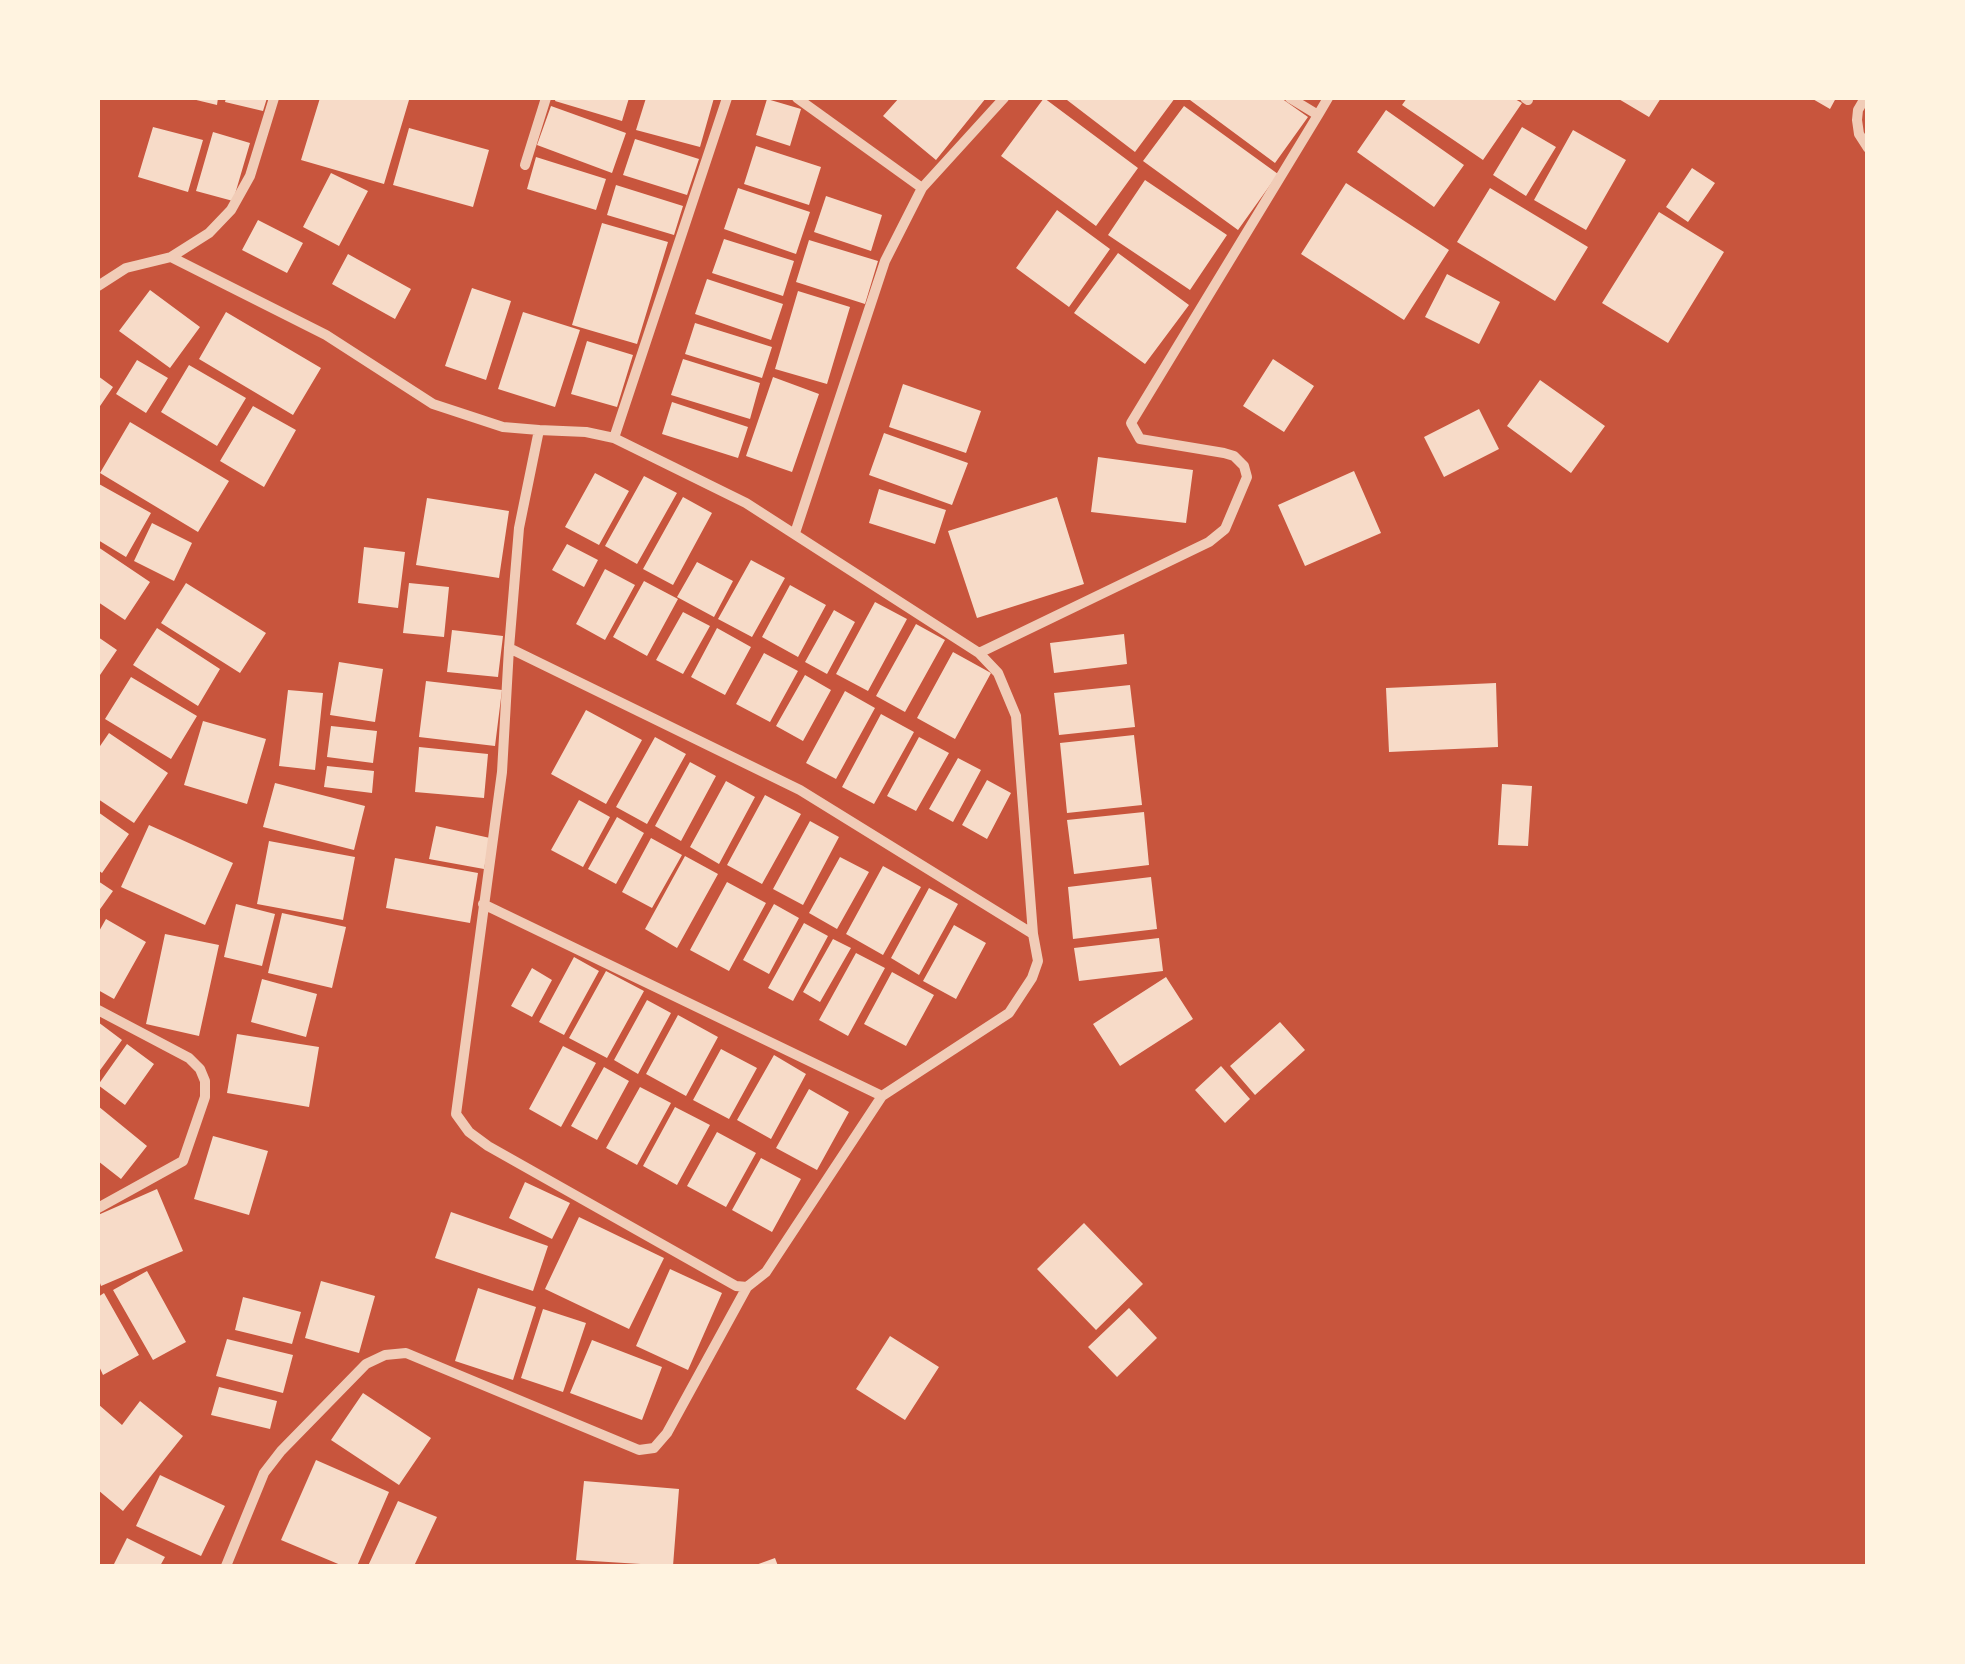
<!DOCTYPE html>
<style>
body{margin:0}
#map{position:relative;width:1965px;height:1664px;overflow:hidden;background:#c8553d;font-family:Montserrat,sans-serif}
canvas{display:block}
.frame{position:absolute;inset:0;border:100px solid #fff3e0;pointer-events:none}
</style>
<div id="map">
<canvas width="1965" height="1664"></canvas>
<div class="frame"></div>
</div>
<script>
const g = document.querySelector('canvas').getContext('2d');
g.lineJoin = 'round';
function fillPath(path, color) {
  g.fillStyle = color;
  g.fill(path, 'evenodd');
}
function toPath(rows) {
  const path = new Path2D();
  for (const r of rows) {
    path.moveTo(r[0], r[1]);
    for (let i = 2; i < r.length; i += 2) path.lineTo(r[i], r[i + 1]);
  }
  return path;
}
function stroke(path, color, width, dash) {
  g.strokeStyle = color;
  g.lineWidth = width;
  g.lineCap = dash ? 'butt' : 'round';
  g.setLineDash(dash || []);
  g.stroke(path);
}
fillPath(toPath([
 [188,98,218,98,217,105],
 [226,98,267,98,263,111,225,102],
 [320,98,399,98,409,100,384,184,301,160],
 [556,98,629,98,622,121,555,101],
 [646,98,714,98,700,147,636,130],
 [899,98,986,98,936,160,883,116],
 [1044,98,1138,168,1096,226,1001,156],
 [1069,98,1175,98,1135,152,1067,100],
 [1192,98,1281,98,1308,117,1275,163,1190,100],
 [1407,98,1513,98,1522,103,1483,160,1402,105],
 [1617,98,1661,98,1649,117],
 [1811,98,1836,98,1830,109],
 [767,99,801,109,790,146,756,135],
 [551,106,626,133,612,173,537,145],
 [1184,106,1278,174,1238,230,1143,161],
 [1386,110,1464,165,1434,207,1357,152],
 [153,127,203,140,188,192,138,177],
 [1522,127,1556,147,1526,196,1493,175],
 [409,128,489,150,473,207,393,185],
 [1573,130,1626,160,1586,230,1534,200],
 [213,132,250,143,233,201,196,191],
 [635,139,699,159,687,195,623,175],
 [756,146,821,167,809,205,744,184],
 [536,157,606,179,596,210,527,189],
 [1692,168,1715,183,1688,222,1666,207],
 [331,173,368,191,339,246,303,227],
 [1145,180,1227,235,1190,290,1108,235],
 [1346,183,1449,250,1404,320,1301,254],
 [616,185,683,206,674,235,607,215],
 [738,188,810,212,796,254,724,229],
 [1490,188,1588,247,1555,301,1457,242],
 [826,196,882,215,871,251,814,232],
 [1057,210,1110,249,1069,307,1016,268],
 [1659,212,1724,252,1668,343,1602,303],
 [258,220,303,243,287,273,242,250],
 [602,223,668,242,637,344,572,325],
 [724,239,794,261,783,296,712,273],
 [809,240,878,261,865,304,796,282],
 [1118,253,1189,305,1145,364,1074,313],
 [348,254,411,289,395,319,332,284],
 [1447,274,1500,302,1479,344,1425,317],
 [707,279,783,304,771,340,695,314],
 [472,288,511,301,486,380,445,366],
 [150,290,200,327,170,368,119,331],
 [798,291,850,307,827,384,775,369],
 [226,312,321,368,293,415,199,359],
 [523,312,580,330,555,407,498,389],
 [695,323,772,347,762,378,685,354],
 [587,341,633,355,617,407,571,394],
 [683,359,760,383,750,419,671,395],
 [1273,359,1314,386,1284,432,1243,406],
 [137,360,168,378,146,413,116,394],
 [189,365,246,398,217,446,161,412],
 [98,376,113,387,98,409],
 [773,377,819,394,792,472,746,456],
 [1540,380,1605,426,1571,473,1507,426],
 [903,384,981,411,966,453,889,427],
 [672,402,748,427,738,458,662,434],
 [253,406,296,430,264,487,220,461],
 [1479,409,1499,449,1444,477,1424,437],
 [130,422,229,481,198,532,100,473],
 [884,433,968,463,952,505,869,475],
 [1098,457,1193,470,1186,523,1091,512],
 [1354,471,1381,533,1305,566,1278,505],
 [595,473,629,491,599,545,565,527],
 [644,476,677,493,637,564,605,546],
 [99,484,151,513,126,557,98,540],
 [879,489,946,510,935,544,869,523],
 [683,497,712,513,673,585,643,569],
 [1057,497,1084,584,977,618,948,531],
 [427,498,509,511,499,578,416,565],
 [152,523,192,543,174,581,134,561],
 [567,544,598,560,584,587,552,570],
 [98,547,150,582,125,620,98,602],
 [364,547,405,552,398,608,358,603],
 [751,560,785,578,752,637,718,619],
 [697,562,733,581,714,617,677,597],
 [605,569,635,585,605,640,576,624],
 [644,581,678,599,647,656,613,637],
 [186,583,266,633,240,673,161,623],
 [409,583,449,587,444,637,403,633],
 [790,585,826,605,798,657,762,637],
 [875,602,907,619,868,691,836,674],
 [834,610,855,622,827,674,805,662],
 [683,612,710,626,683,674,656,660],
 [916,624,945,640,905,712,876,696],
 [157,628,220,669,198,706,133,665],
 [717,628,751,647,725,695,691,677],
 [452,630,503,636,498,677,447,672],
 [1124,634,1127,664,1054,673,1050,643],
 [98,637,117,650,100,675,98,673],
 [953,652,991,673,955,739,917,718],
 [764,653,798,671,770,722,736,704],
 [339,662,383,669,375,722,330,715],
 [805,675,831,690,803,741,776,726],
 [131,677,197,716,171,759,105,719],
 [426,681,502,690,495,746,419,737],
 [1496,683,1498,747,1389,752,1386,688],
 [1130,685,1135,727,1059,735,1054,693],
 [288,690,323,693,315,770,279,766],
 [845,691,875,708,836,779,806,763],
 [586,710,642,740,606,804,551,774],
 [881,714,914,732,874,804,842,787],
 [203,721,266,739,247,804,184,785],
 [331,726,377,731,373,763,327,757],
 [109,733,168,773,134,823,98,799,98,749],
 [1134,735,1142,805,1067,813,1060,743],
 [655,737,686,754,647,824,616,807],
 [919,737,949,753,916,811,887,796],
 [419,747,488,754,484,798,415,792],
 [958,758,981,770,953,822,929,809],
 [690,762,716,776,681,841,655,826],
 [327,766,374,771,372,793,324,787],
 [987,780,1011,793,987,839,962,825],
 [726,781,755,797,719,864,690,847],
 [275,783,365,806,354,850,263,827],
 [1502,784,1532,786,1528,846,1498,845],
 [765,795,801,814,762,884,727,865],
 [579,800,610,817,583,867,551,850],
 [98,812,129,834,102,873,98,870],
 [1144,812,1149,865,1074,874,1067,820],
 [617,817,644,833,616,884,588,869],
 [810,821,839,837,803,905,773,889],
 [149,825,233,863,205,925,121,887],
 [436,826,490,838,484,869,429,859],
 [651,838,682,855,652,908,622,892],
 [269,841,355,857,343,920,257,904],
 [685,856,718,874,677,948,645,929],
 [840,857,869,872,837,929,809,913],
 [395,858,478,873,470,923,386,908],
 [883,866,921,887,883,955,846,934],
 [1151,877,1157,929,1073,939,1068,887],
 [98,881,113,891,98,912],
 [727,882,766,903,729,971,690,950],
 [929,888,958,904,919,975,891,958],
 [236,904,275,914,262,966,224,957],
 [774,904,799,918,769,974,743,960],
 [282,913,346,927,332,988,268,973],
 [106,919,146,942,114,999,98,990,98,933],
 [804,923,828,936,793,1001,768,988],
 [954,925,986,943,956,999,923,981],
 [165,934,219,945,199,1036,146,1024],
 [1159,938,1163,971,1079,981,1074,948],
 [833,939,851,948,820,1002,803,992],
 [856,953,885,968,848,1036,819,1020],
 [574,957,599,971,564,1035,539,1022],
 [532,968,552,980,532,1017,511,1006],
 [606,971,644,991,607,1058,569,1038],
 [892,972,934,995,906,1046,864,1024],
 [1166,977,1193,1019,1120,1066,1093,1024],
 [262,979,317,994,306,1037,251,1022],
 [647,1000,671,1013,638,1074,614,1060],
 [678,1015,718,1037,686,1096,646,1074],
 [98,1022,122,1040,98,1073],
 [1280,1022,1305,1050,1255,1095,1230,1066],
 [237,1034,319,1047,309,1107,227,1093],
 [127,1044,154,1064,125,1105,98,1085],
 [563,1046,596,1063,561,1127,529,1109],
 [721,1049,757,1068,729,1119,693,1100],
 [774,1055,806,1074,771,1139,737,1120],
 [1221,1066,1250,1099,1225,1123,1195,1090],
 [604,1067,629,1081,597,1140,571,1126],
 [640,1087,671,1103,637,1165,606,1148],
 [809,1089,849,1112,817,1170,776,1148],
 [98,1106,147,1146,121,1179,98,1161],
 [675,1107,710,1125,677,1185,643,1166],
 [717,1132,756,1153,726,1207,687,1186],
 [213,1136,268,1151,249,1215,194,1199],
 [761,1158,801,1179,772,1232,732,1210],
 [525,1182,570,1203,552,1239,509,1218],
 [157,1189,183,1251,101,1286,98,1277,98,1215],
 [451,1212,548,1246,533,1291,435,1258],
 [579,1217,664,1258,629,1329,545,1289],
 [1084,1223,1143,1284,1096,1330,1037,1269],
 [670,1269,722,1293,688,1370,636,1346],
 [147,1271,186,1342,153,1360,113,1290],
 [321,1281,375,1296,359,1353,305,1338],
 [478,1288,536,1307,513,1380,455,1361],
 [104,1293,139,1355,103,1375,98,1364,98,1297],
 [243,1297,301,1312,292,1344,235,1330],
 [1129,1308,1157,1338,1117,1377,1088,1347],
 [543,1309,586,1323,563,1392,521,1378],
 [890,1336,939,1367,905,1420,856,1389],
 [227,1339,293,1355,283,1393,216,1376],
 [592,1340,662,1367,642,1420,570,1393],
 [219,1387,277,1401,270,1429,211,1415],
 [363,1393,431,1438,399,1485,331,1440],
 [140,1401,183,1436,123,1511,98,1490,98,1404,122,1425],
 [316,1460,389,1492,357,1566,343,1566,281,1540],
 [160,1475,225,1506,201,1556,136,1526],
 [584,1481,679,1489,673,1566,576,1560],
 [398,1501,437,1517,414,1566,368,1566],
 [127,1538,165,1557,160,1566,113,1566],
 [775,1558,778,1566,753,1566]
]), '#f7dbc8');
stroke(toPath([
 [797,98,922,188],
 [1525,98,1528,100],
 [1865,98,1858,110,1857,120,1859,134,1868,148],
 [1318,115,1328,98],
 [525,165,546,98],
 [171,257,326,335,433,404,503,427,539,430,519,528,509,648,502,772,456,1114,469,1132,488,1146,736,1286,747,1287,766,1272,882,1096,1009,1013,1032,978,1038,961,1033,934,800,790,509,648],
 [98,286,126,268,171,257,209,233,231,210,250,176,274,98],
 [539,430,586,432,614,438,746,503,979,653,998,673,1016,716,1033,934],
 [614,438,727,98],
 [795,533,885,261,922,188,1004,98],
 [979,653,1209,542,1225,529,1247,477,1244,466,1234,456,1224,453,1140,439,1131,423,1318,115,1290,98],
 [483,904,882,1096],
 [98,1010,189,1058,200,1069,205,1081,205,1097,183,1161,98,1208],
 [226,1566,264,1473,281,1451,366,1364,385,1355,406,1353,639,1450,654,1448,667,1433,747,1287]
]), '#f1ccb7', 10);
</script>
